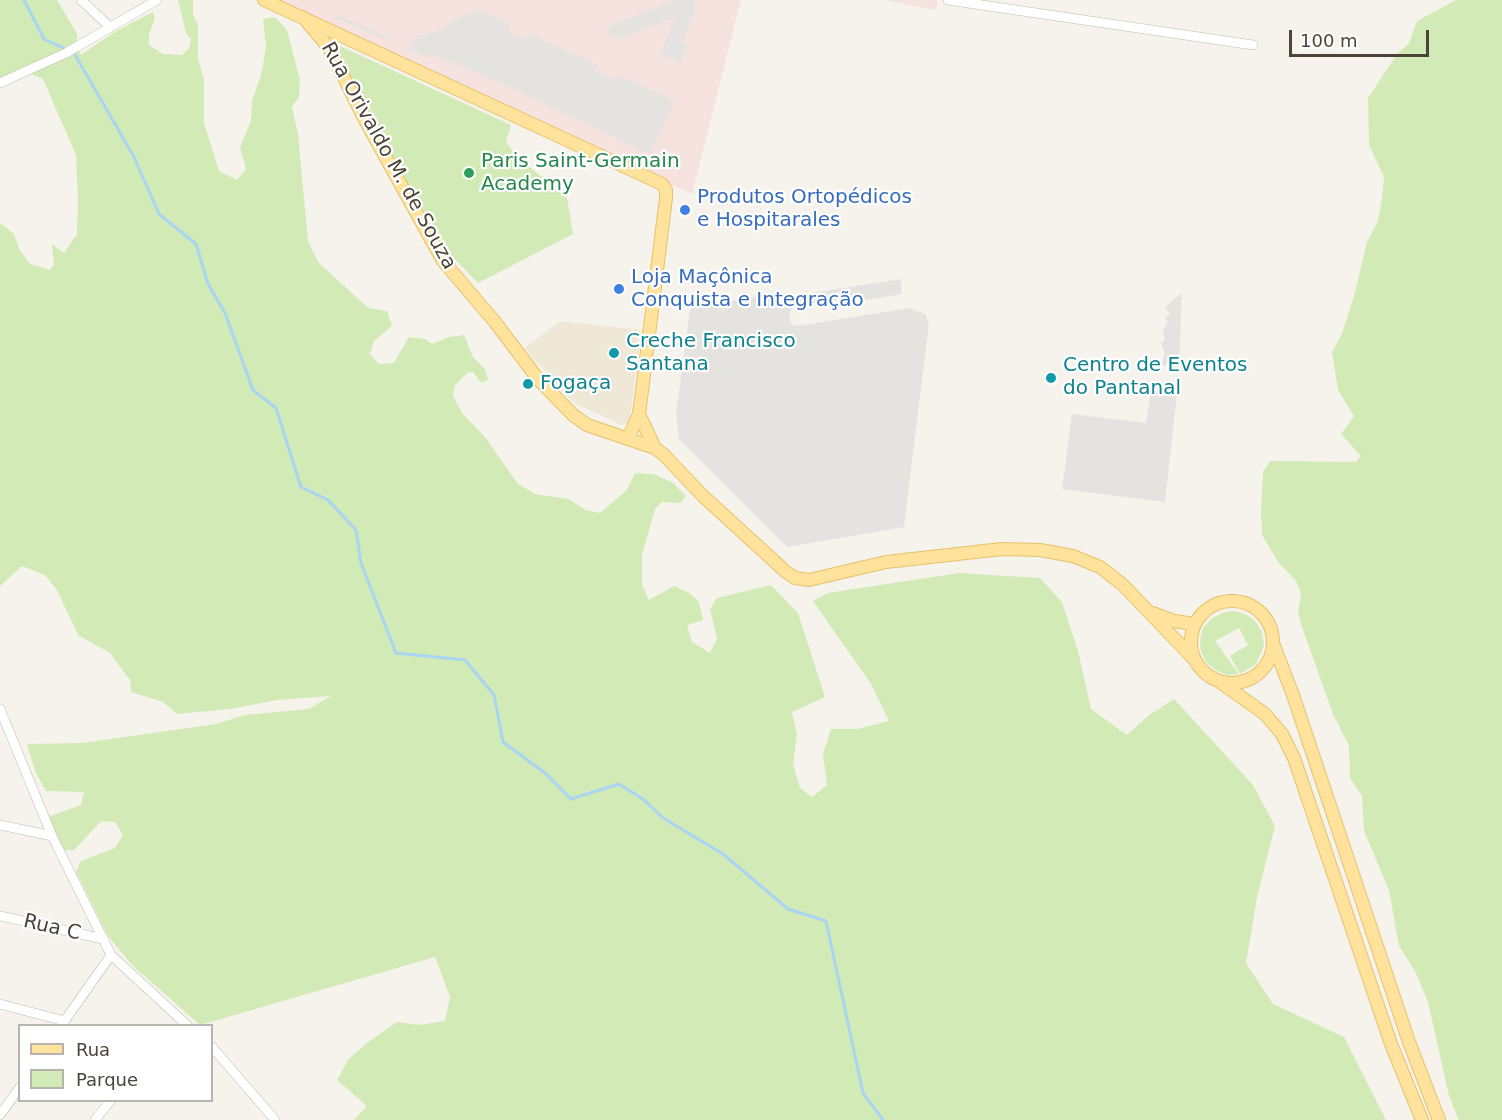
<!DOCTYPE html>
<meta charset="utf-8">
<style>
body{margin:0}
#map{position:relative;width:1502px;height:1120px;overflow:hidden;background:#f6f3ec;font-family:"DejaVu Sans",sans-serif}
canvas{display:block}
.legend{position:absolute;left:18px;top:1024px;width:195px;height:78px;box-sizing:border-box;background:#fff;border:2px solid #b7b4b0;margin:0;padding:8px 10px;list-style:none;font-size:18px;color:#4b4439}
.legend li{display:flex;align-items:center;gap:12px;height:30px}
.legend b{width:30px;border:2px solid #b7b4b0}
.scale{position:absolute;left:1289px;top:30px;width:140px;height:27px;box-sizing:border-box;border:3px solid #4b4439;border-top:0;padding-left:8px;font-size:18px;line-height:21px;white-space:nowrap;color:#4b4439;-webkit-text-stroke:4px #fff;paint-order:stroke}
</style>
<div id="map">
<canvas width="1502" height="1120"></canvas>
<ul class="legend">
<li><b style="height:8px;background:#ffe39c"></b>Rua</li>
<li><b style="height:16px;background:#d2eab5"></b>Parque</li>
</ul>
<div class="scale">100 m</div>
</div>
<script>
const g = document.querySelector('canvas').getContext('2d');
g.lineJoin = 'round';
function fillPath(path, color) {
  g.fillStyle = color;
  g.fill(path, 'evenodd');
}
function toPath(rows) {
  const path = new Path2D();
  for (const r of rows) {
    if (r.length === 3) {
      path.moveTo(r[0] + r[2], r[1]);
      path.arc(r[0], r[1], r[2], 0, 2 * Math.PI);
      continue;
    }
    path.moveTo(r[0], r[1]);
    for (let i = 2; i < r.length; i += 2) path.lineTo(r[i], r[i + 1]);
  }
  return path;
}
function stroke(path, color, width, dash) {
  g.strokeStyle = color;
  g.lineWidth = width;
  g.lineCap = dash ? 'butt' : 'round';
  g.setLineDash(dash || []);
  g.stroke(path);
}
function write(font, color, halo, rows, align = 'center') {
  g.font = font + ' "DejaVu Sans",sans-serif';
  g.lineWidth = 4.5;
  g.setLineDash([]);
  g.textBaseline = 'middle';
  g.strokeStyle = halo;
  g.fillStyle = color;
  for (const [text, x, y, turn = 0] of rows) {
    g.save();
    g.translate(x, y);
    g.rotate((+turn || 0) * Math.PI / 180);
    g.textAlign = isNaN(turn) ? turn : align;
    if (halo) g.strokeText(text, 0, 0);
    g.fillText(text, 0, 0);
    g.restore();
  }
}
fillPath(toPath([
 [561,321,642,330,629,423,622,425,574,403,524,348]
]), '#efe8d6');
fillPath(toPath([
 [270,0,741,0,692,194],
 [883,0,938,0,936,10]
]), '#f6e3e0');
fillPath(toPath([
 [0,0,57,0,77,34,76,45,81,55,116,31,153,12,155,18,149,35,149,45,163,54,182,55,189,48,191,39,186,33,178,0,193,0,193,15,198,25,198,58,204,80,204,123,219,171,237,180,246,169,240,147,251,121,252,101,262,72,266,46,263,19,275,17,287,30,300,80,299,97,292,107,298,134,308,241,318,262,368,308,387,311,392,326,374,341,370,354,379,364,394,363,409,337,425,339,432,344,449,337,464,335,473,357,485,369,488,380,481,383,473,372,467,373,455,385,453,396,462,413,485,437,517,483,535,494,568,499,586,510,600,513,627,490,635,473,653,474,672,482,686,496,680,503,662,502,655,509,642,555,642,585,649,600,674,586,691,594,699,602,703,620,687,625,692,642,710,653,717,639,710,609,717,598,771,585,798,613,825,697,792,712,797,734,793,764,800,788,812,797,827,785,823,754,831,729,857,729,889,721,871,684,813,601,828,593,959,573,1040,578,1062,602,1078,651,1091,709,1127,735,1148,716,1174,699,1253,785,1275,826,1257,897,1246,963,1273,1004,1344,1037,1386,1120,354,1120,367,1106,337,1080,349,1059,367,1043,397,1022,418,1025,445,1021,450,997,435,957,200,1025,132,965,108,936,76,872,81,861,115,848,123,835,115,822,101,821,74,850,64,850,48,817,81,805,84,792,46,791,35,771,27,744,82,743,216,724,245,715,309,709,331,696,277,700,230,709,177,714,163,702,131,692,130,680,110,653,78,635,57,590,45,575,22,566,0,586,0,223,14,234,19,249,30,264,50,270,54,264,52,244,64,253,77,234,78,199,76,155,43,79,31,74,0,83],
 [1456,0,1502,0,1502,1120,1459,1120,1449,1096,1428,1002,1415,971,1399,946,1389,890,1364,831,1362,796,1350,778,1349,746,1333,714,1301,624,1298,612,1301,594,1296,581,1279,563,1262,535,1261,512,1263,472,1270,461,1356,462,1361,456,1341,434,1354,416,1338,390,1332,352,1342,334,1354,296,1367,242,1378,221,1382,198,1384,177,1369,145,1368,98,1397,54,1409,43,1417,21],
 [340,46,511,125,506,142,519,158,567,198,573,234,478,283,441,245,339,57,337,50],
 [1236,611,1249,616,1256,622,1262,632,1264,646,1256,664,1240,674,1230,656,1248,645,1239,628,1215,641,1239,674,1228,675,1217,671,1206,662,1201,651,1200,640,1203,628,1211,619,1224,612]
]), '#d2eab5');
fillPath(toPath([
 [676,0,693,0,696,7,683,43,688,45,681,63,660,54,675,17,619,39,605,32,613,24],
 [475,11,482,11,511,25,508,31,525,39,528,33,598,65,595,71,614,80,617,74,675,101,650,154,496,81,433,55,430,58,408,50,416,35,425,35,444,28,449,22],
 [333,12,383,35,392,37,383,39,336,18],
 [901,279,902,294,860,301,858,296,796,306,789,312,791,324,797,326,910,308,925,314,929,324,904,527,787,547,679,439,676,414,690,310,694,307,780,293,786,297],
 [1182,293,1179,366,1169,362,1164,366,1161,363,1165,354,1161,343,1165,340,1163,330,1168,322,1165,318,1170,314,1165,307],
 [1151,391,1177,394,1165,502,1062,489,1072,414,1146,423]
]), '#e5e3e0');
stroke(toPath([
 [24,0,44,39,74,53,134,157,159,214,196,244,208,284,225,313,253,390,276,408,301,487,328,500,356,530,361,563,396,653,465,660,494,695,503,742,545,773,571,799,619,784,643,799,663,818,723,854,788,909,826,921,863,1093,883,1120]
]), '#a9d4f2', 3);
const minor = toPath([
 [81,0,110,27],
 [948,0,1253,45],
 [0,83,66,53,157,0],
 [0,709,52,836,111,955,188,1026],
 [0,825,52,836],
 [0,916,103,939],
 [0,1004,65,1021],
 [61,1026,111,955],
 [212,1047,275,1120],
 [0,1115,20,1087],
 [95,1120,111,1100]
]);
const major = toPath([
 [264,0,662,184,666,190,666,198,642,391,639,414,628,439],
 [303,17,329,48,365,120,443,261,495,322,538,379,573,415,587,425,655,448,664,455,703,496,786,572,795,578,809,580,886,562,1002,549,1040,550,1073,556,1100,567,1123,585,1194,659],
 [639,414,655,448],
 [1232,642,41],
 [1153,613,1174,621,1195,624],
 [1273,643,1293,695,1409,1042,1439,1120],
 [1220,682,1265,714,1282,734,1294,758,1391,1044,1422,1120]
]);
stroke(minor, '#c2bbae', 10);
stroke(major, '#e6c16a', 14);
stroke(minor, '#fff', 9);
stroke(major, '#ffe39c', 12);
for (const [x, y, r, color] of [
 [469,173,6,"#2e9e5b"],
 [685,210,6,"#3f7fe0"],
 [619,289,6,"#3f7fe0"],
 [614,353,6,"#0f9aa8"],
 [1051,378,6,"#0f9aa8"],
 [528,384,6,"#0f9aa8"]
]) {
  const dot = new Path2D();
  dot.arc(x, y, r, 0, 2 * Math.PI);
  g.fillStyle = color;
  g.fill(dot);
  stroke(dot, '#fff', 2);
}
write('20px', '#4b4439', '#fff', [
 ["Rua Orivaldo M. de Souza",388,156,61],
 ["Rua C",52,928,13]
]);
write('20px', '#27864d', '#fff', [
 ["Paris Saint-Germain",481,162],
 ["Academy",481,185]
], 'left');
write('20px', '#366cbe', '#fff', [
 ["Produtos Ortopédicos",697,198],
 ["e Hospitarales",697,221],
 ["Loja Maçônica",631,278],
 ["Conquista e Integração",631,301]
], 'left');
write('20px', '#0d838f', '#fff', [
 ["Creche Francisco",626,342],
 ["Santana",626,365],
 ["Centro de Eventos",1063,366],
 ["do Pantanal",1063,389],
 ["Fogaça",540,384]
], 'left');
</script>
